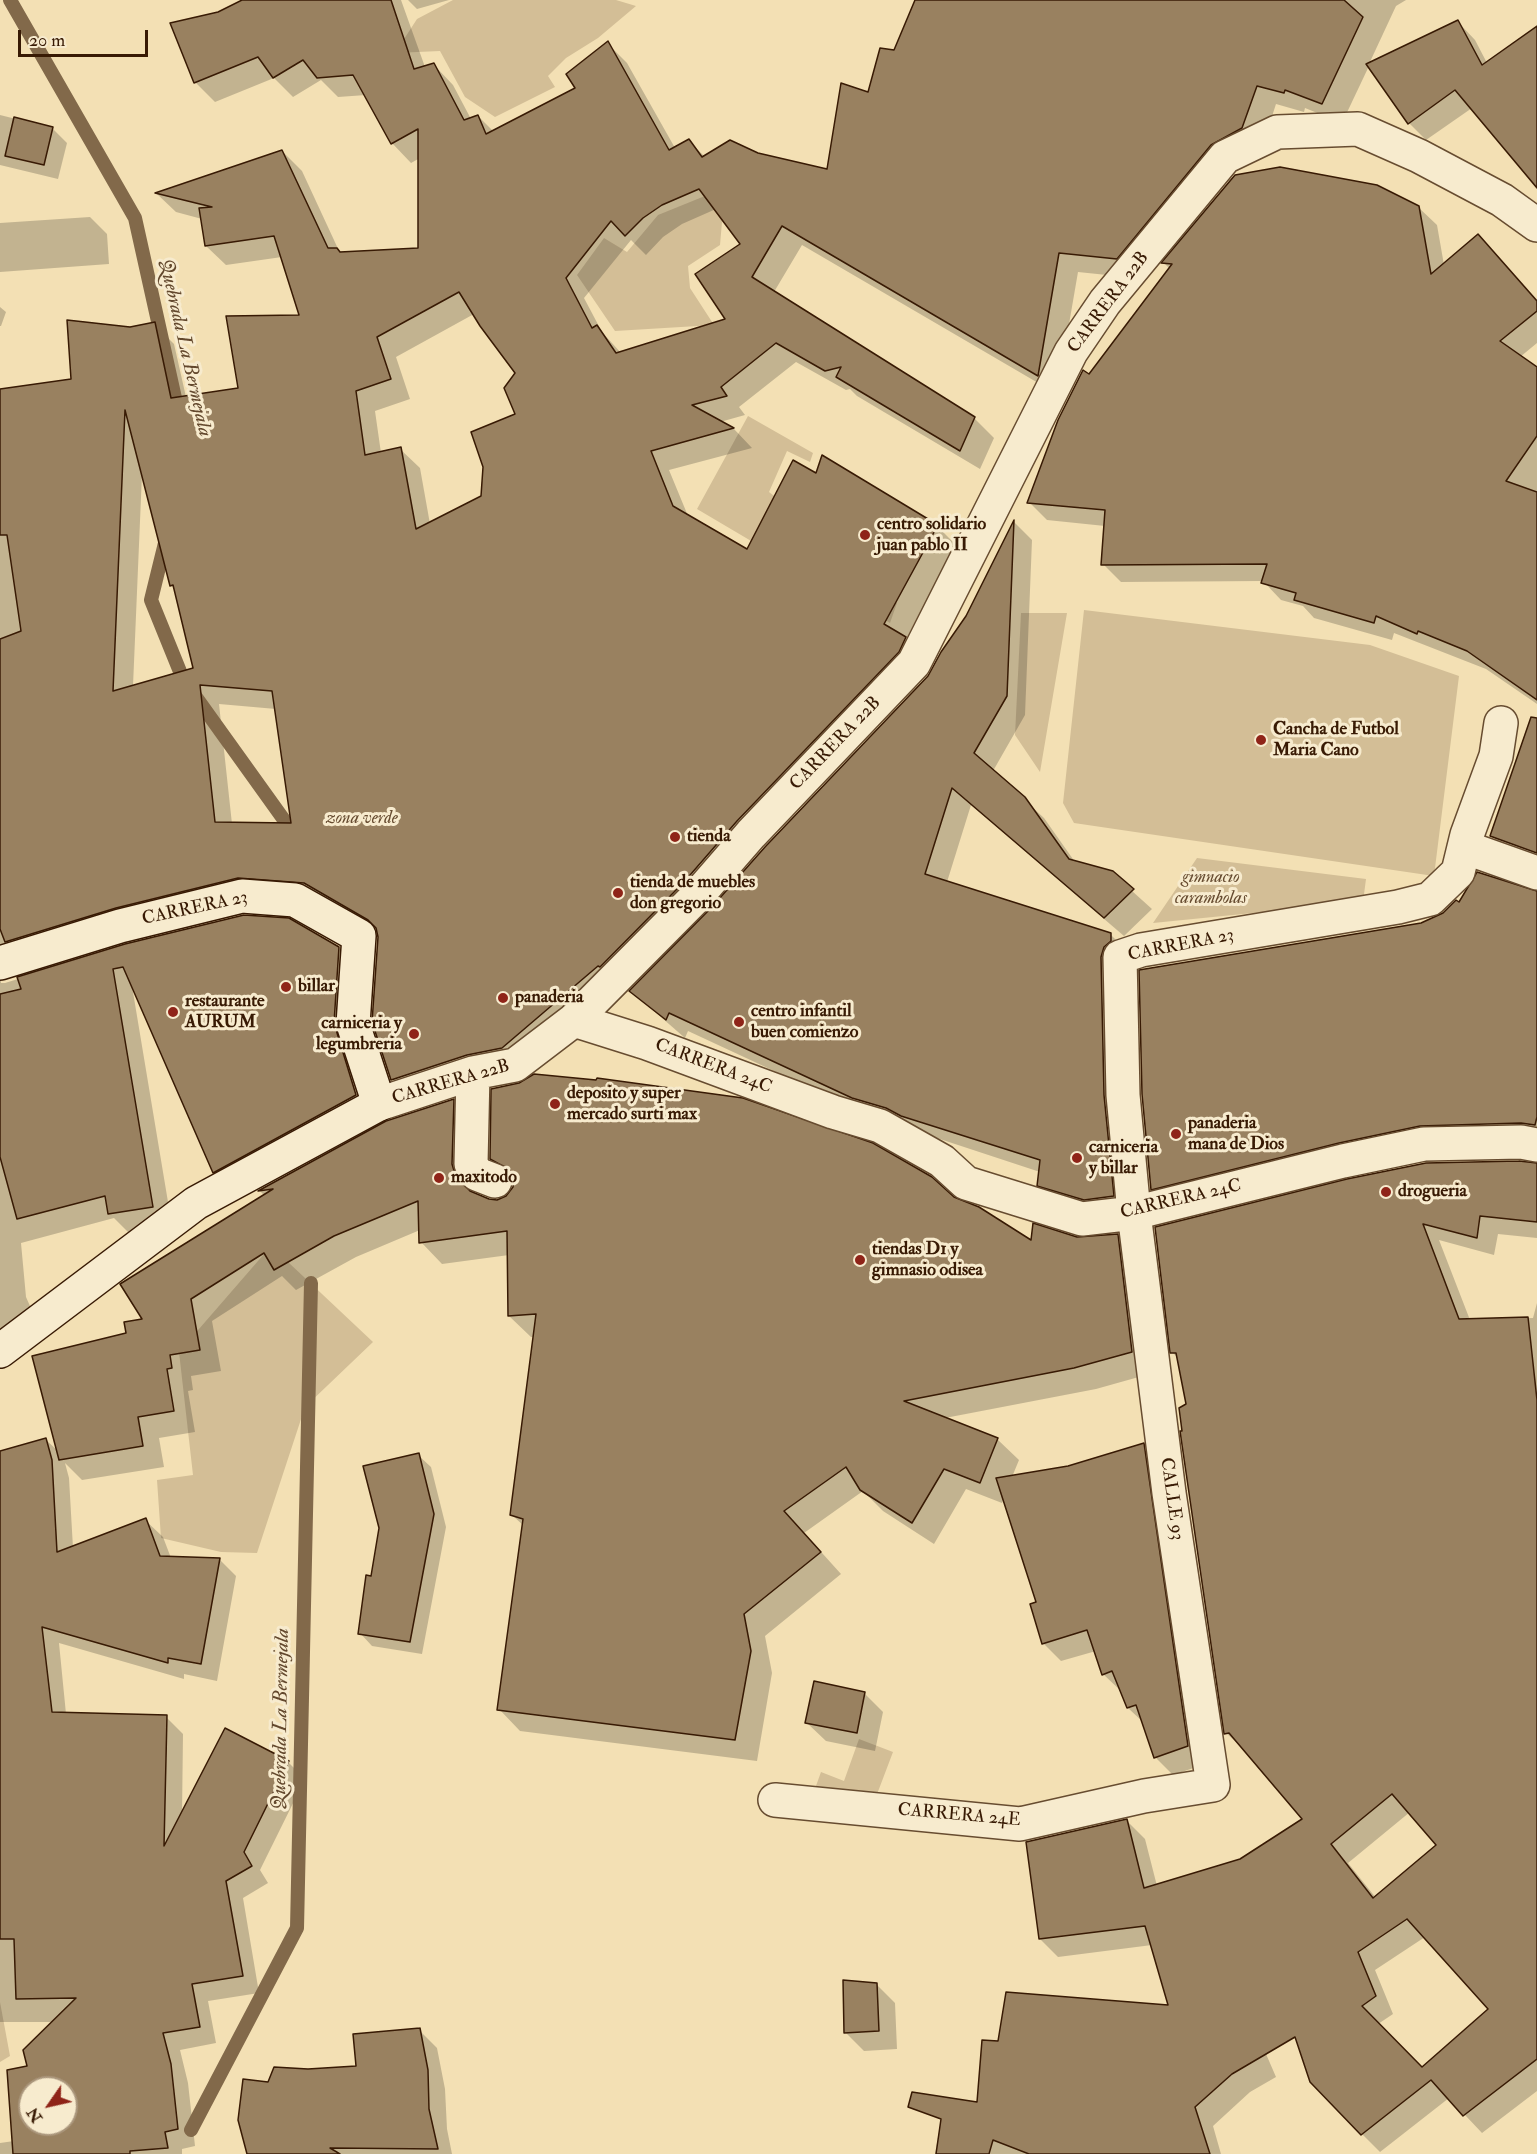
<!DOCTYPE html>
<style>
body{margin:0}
#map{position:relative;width:1537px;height:2154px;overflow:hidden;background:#f3e0b4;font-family:"IM FELL Double Pica",serif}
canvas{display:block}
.north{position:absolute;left:18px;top:2076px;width:60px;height:60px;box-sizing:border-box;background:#f7ebce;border:2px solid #ab977d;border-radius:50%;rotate:236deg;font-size:16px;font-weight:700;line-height:24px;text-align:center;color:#381a04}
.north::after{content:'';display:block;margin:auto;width:21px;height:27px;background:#8f2418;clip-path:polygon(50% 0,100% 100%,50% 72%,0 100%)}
.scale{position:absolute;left:18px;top:30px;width:130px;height:27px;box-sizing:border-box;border:3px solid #381a04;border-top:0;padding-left:8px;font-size:18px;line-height:21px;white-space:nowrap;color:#381a04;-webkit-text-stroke:4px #f7ebce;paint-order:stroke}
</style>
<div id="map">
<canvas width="1537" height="2154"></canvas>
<div class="north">N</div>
<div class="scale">20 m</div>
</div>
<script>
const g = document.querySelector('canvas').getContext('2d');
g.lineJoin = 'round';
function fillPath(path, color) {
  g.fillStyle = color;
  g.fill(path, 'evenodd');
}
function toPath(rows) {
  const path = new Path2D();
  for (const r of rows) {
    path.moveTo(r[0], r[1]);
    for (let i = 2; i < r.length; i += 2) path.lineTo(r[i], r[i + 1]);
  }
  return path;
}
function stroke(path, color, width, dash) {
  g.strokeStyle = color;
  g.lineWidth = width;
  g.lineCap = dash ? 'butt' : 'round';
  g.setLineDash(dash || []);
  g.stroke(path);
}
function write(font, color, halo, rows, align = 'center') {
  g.font = font + ' "IM FELL Double Pica",serif';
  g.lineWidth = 6;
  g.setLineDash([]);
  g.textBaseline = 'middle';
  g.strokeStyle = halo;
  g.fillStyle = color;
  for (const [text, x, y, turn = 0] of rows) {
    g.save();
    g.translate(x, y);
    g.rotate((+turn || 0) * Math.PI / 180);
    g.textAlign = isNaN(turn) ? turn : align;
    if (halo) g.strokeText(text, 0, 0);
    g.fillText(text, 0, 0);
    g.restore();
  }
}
fillPath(toPath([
 [453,0,616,0,636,6,598,38,566,58,548,76,555,87,495,117,465,97,440,51,395,53,417,19],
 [732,185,747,201,722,222,720,245,688,266,690,288,714,325,615,331,577,275,604,238,627,252,658,215],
 [748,416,813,453,810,462,787,451,769,492,797,514,784,546,897,603,890,623,697,509],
 [1084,610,1370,645,1459,676,1434,876,1074,823,1063,803],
 [1021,613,1067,613,1040,772,1015,735],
 [1197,858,1366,879,1363,902,1153,923],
 [271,1246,373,1342,305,1407,257,1553,221,1552,161,1538,157,1480,193,1475,179,1352],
 [859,1739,893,1752,868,1818,812,1797,821,1772,844,1781],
 [0,2002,10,2056,0,2062]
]), '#d3be96');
fillPath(toPath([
 [245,0,401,0,425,67,434,65,453,85,471,119,478,116,494,132,577,89,607,43,627,63,675,148,689,141,705,157,757,154,828,170,895,52,916,0,1406,0,1396,6,1369,64,1458,22,1475,40,1487,63,1537,28,1537,183,1472,108,1426,140,1409,123,1369,66,1342,123,1305,108,1304,112,1276,104,1262,147,1230,164,1136,278,1078,272,1057,394,802,245,774,292,974,418,994,438,980,469,857,396,850,389,846,390,796,362,739,407,745,415,720,422,734,429,752,448,669,470,688,516,748,551,817,475,937,526,956,545,906,639,925,658,522,1067,412,1099,392,1079,377,932,318,900,258,897,1,978,1,983,5,983,125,946,339,948,358,968,375,1115,233,1191,214,1172,132,986,172,1226,129,1233,114,1218,21,1243,26,1297,41,1331,0,1361,0,390,72,380,130,329,154,324,174,344,186,397,239,389,301,317,282,257,226,265,206,246,202,219,176,212,157,194,282,151,302,171,340,253,419,249,420,158,411,163,392,143,366,95,338,97,321,80,293,97,274,78,215,102,195,82,218,14],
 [716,209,742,244,727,320,621,353,602,332,584,298,631,240,646,255,663,237,682,224],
 [474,314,517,373,517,415,482,497,430,524,420,468,400,449,381,453,375,411,410,399,396,357],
 [142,474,172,585,176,589,194,669,133,686],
 [219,704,276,709,292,824,232,824],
 [408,0,449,0,417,9],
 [0,115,52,128,67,143,58,179,0,165],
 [1418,207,1437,225,1444,265,1478,236,1537,303,1537,343,1520,357,1537,369,1537,704,1486,669,1394,633,1392,640,1314,618,1303,606,1281,600,1263,581,1121,582,1103,564,1105,526,1047,520,1029,502,1090,376,1170,269,1164,263],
 [90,217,107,234,109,264,0,272,0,223],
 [0,307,6,312,1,326,0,326],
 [1014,522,1032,540,1025,715,993,771,1044,818,1075,862,1112,873,1152,909,1124,936,971,805,947,882,1110,934,1129,953,1132,1215,1058,1204,1039,1185,1040,1172,873,1117,688,1031,685,1038,631,991,712,909,929,677,968,617],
 [1537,720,1537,864,1510,854,1492,836],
 [1537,893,1537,1141,1442,1143,1170,1207,1152,1189,1422,925,1460,904],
 [453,1101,475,1122,475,1195,499,1201,507,1197,514,1189,515,1181,491,1158,953,1198,1033,1242,1117,1235,1139,1257,1153,1373,1096,1389,945,1418,997,1439,1019,1460,1012,1477,1068,1468,1143,1444,1161,1462,1205,1764,1173,1775,1155,1757,1144,1723,1128,1708,1122,1692,1103,1674,1096,1651,1061,1661,1043,1643,1038,1603,1004,1498,1002,1503,966,1489,934,1544,883,1511,863,1491,804,1533,841,1574,765,1636,772,1673,757,1761,520,1731,499,1709,524,1526,512,1515,535,1337,531,1337,509,1316,509,1255,442,1264,421,1242,420,1230,356,1257,296,1290,282,1276,212,1321,221,1371,191,1376,193,1390,188,1391,195,1432,159,1438,164,1467,82,1480,65,1463,69,1478,73,1548,145,1520,163,1537,171,1558,219,1559,236,1576,217,1681,184,1674,184,1679,59,1643,66,1714,166,1717,183,1734,182,1815,288,1762,305,1779,260,1870,268,1883,243,1898,259,1993,208,2001,216,2043,180,2050,188,2083,195,2146,182,2149,182,2154,0,2154,0,2143,14,2141,28,2067,53,2022,0,2022,0,1453,45,1439,59,1452,127,1334,145,1320,265,1196,260,1191,387,1123],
 [30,2088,66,2088,66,2124,30,2124],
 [1537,1164,1537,1238,1498,1234,1494,1255,1439,1240,1470,1320,1533,1318,1537,1303,1537,2091,1482,2133,1449,2098,1380,2152,1362,2134,1278,1975,1240,1994,1276,2077,1250,2092,1213,2126,1221,2154,935,2154,945,2098,978,2104,1000,2042,1170,2006,1152,1945,1058,1957,1040,1939,1127,1821,1145,1839,1157,1886,1240,1860,1305,1820,1246,1751,1226,1733,1188,1405,1179,1359,1172,1352],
 [1410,1812,1439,1846,1376,1898,1348,1863],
 [1425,1937,1490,2009,1422,2069,1378,2024,1393,2014,1375,1970],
 [418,1455,431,1467,446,1527,422,1654,372,1646,360,1633],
 [864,1693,883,1712,875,1751,826,1741,807,1723],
 [876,1984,895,2003,897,2049,864,2051,845,2032],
 [419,2030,437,2048,445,2089,447,2129,452,2154,249,2154,269,2084,308,2070,357,2067]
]), '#0003');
stroke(toPath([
 [10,0,135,218,179,416],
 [166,539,151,600,183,679,297,838],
 [191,2130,297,1928,311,1283]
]), '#82694a', 14);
const building = toPath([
 [242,0,391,0,414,69,434,63,464,120,478,115,486,134,575,88,566,74,608,41,669,150,689,139,702,157,730,140,758,153,827,169,841,83,868,92,880,48,894,50,915,0,1344,0,1363,17,1322,104,1285,90,1284,93,1257,86,1242,128,1211,145,1117,259,1059,253,1038,376,782,226,752,277,975,417,960,451,836,377,841,367,825,371,776,343,721,387,727,396,692,405,734,428,651,451,673,506,747,549,793,460,816,473,822,455,938,525,884,624,906,637,899,652,737,821,684,882,600,967,598,966,502,1048,467,1055,391,1080,372,1022,378,937,376,928,368,920,304,883,238,878,116,908,5,942,0,929,0,639,21,631,7,535,0,535,0,389,71,379,67,320,130,327,155,322,171,398,238,388,226,316,299,315,274,236,205,246,199,208,212,207,155,193,282,150,328,248,337,248,340,252,418,248,418,129,391,144,353,75,317,78,303,60,273,78,258,57,194,83,170,23,218,12,242,0],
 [699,189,740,244,695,274,725,319,616,353,597,325,592,328,566,278,611,221,625,236,643,218,662,205,699,189],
 [459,292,480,326,515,373,504,388,515,414,471,432,483,467,481,496,416,529,401,447,365,455,356,391,391,379,377,337,459,292],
 [125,410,170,586,173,585,193,668,113,691,125,410],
 [200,685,272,691,291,823,215,822,200,685],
 [1458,20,1482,65,1537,26,1537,188,1455,90,1408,124,1366,64,1458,20],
 [14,117,53,127,44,165,5,156,14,117],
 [1280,167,1377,185,1419,206,1431,274,1478,234,1537,301,1537,311,1500,341,1537,367,1537,436,1506,481,1537,492,1537,700,1467,651,1418,631,1417,634,1376,616,1374,623,1294,600,1296,593,1261,583,1267,564,1101,565,1105,510,1027,503,1058,420,1083,370,1089,374,1172,264,1161,263,1235,175,1280,167],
 [1014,520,1007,696,974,753,1025,797,1069,859,1113,871,1134,889,1104,918,952,788,925,874,1111,933,1111,941,1104,947,1101,957,1104,1095,1114,1196,1084,1200,1037,1186,1040,1160,901,1116,886,1108,852,1098,669,1013,666,1020,629,991,711,908,765,847,928,676,941,652,966,616,1014,520],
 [1531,717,1537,718,1537,853,1490,836,1531,717],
 [1477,872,1537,891,1537,1117,1535,1125,1521,1123,1420,1126,1339,1143,1151,1190,1142,1094,1139,970,1421,923,1443,913,1456,900,1459,902,1477,872],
 [244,915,289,918,339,947,334,1023,356,1095,213,1173,123,967,113,969,153,1207,108,1214,105,1196,17,1219,0,1157,0,994,21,989,17,977,125,944,244,915],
 [534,1074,596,1080,597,1078,743,1098,873,1143,932,1177,954,1197,979,1207,1031,1240,1033,1223,1077,1237,1118,1234,1132,1352,1074,1368,904,1401,998,1438,980,1483,944,1469,912,1523,860,1490,846,1467,784,1511,821,1552,744,1614,751,1651,735,1740,497,1710,523,1519,510,1515,536,1314,508,1316,507,1231,419,1243,418,1201,334,1236,274,1270,264,1253,191,1299,200,1350,170,1355,172,1368,167,1369,174,1411,138,1417,143,1446,59,1460,32,1356,126,1333,124,1322,142,1319,120,1284,273,1189,258,1191,386,1121,454,1099,452,1164,455,1174,470,1191,489,1199,497,1200,506,1196,513,1187,514,1179,510,1170,490,1159,491,1089,519,1083,534,1074],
 [1519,1161,1537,1163,1537,1222,1480,1216,1477,1238,1423,1224,1459,1319,1528,1317,1537,1400,1537,2059,1463,2116,1431,2080,1361,2135,1310,2082,1295,2037,1232,2074,1195,2107,1210,2154,1029,2154,993,2140,989,2154,936,2154,941,2119,908,2107,912,2092,977,2102,982,2040,998,2041,1006,1992,1168,2005,1145,1926,1039,1939,1026,1842,1127,1819,1144,1888,1240,1859,1302,1819,1229,1733,1224,1734,1180,1431,1182,1431,1179,1408,1186,1404,1176,1353,1170,1353,1155,1227,1347,1179,1426,1163,1519,1161],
 [1392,1794,1436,1845,1373,1898,1331,1844,1392,1794],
 [1407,1919,1488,2009,1422,2067,1362,2006,1376,1996,1358,1952,1407,1919],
 [46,1438,52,1460,57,1552,146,1518,160,1556,220,1558,201,1664,168,1658,168,1663,42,1627,52,1712,167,1715,164,1846,225,1728,289,1761,244,1852,252,1866,226,1881,243,1976,192,1984,200,2027,163,2033,171,2064,178,2129,165,2132,168,2148,130,2151,130,2154,13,2154,7,2070,27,2066,23,2050,76,1998,16,1999,14,1939,0,1939,0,1451,46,1438],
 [30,2088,66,2088,66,2124,30,2124,30,2088],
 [1144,1443,1188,1746,1154,1758,1136,1705,1127,1708,1112,1671,1102,1675,1087,1630,1042,1644,1030,1604,1036,1602,996,1478,1068,1466,1144,1443],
 [419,1453,434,1514,410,1642,358,1634,366,1575,371,1576,379,1528,363,1466,419,1453],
 [814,1681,865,1692,857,1733,805,1723,814,1681],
 [843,1980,877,1983,879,2031,844,2033,843,1980],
 [420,2028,428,2070,429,2109,438,2149,330,2148,340,2154,247,2154,238,2120,243,2079,268,2082,274,2067,308,2069,356,2066,353,2034,420,2028]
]);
fillPath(building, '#998160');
stroke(building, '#381a04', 1.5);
const street = toPath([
 [1464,847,1537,873],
 [574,1020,647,1043,833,1112,880,1126,942,1161,966,1183,1082,1219,1134,1213,1343,1161,1424,1144,1521,1142,1537,1145],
 [473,1073,471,1164,477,1174,495,1181],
 [379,1104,473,1073,515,1065,574,1020,698,895,751,834,914,663,1071,352,1105,302,1225,157,1277,132,1358,129,1419,156,1502,200,1537,225],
 [775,1800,1020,1824,1144,1796,1213,1785,1169,1493,1134,1213,1123,1095,1120,957,1141,950,1398,907,1430,899,1458,872,1467,835,1496,756,1501,723]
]);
const secondary = toPath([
 [0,963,120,926,242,896,295,900,359,936,353,1024,379,1104,196,1203,0,1351]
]);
stroke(street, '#674c30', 36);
stroke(secondary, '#381a04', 36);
stroke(street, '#f7ebce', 33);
stroke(secondary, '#f7ebce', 33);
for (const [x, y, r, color] of [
 [865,535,6,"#8f2418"],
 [1261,740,6,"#8f2418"],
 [675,837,6,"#8f2418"],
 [618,893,6,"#8f2418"],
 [286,987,6,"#8f2418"],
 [503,998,6,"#8f2418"],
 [173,1012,6,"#8f2418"],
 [739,1022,6,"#8f2418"],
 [414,1034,6,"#8f2418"],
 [555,1104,6,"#8f2418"],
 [1176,1134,6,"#8f2418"],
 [1077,1158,6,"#8f2418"],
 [439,1178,6,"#8f2418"],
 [1386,1192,6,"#8f2418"],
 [860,1260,6,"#8f2418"]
]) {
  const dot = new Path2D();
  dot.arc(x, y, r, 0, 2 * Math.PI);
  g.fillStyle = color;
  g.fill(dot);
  stroke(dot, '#f7ebce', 2);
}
write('18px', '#381a04', '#f7ebce', [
 ["CARRERA 22B",1109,303,-53],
 ["CARRERA 22B",836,744,-46],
 ["CARRERA 23",195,909,-12],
 ["CARRERA 23",1181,946,-11],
 ["CARRERA 24C",713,1067,21],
 ["CARRERA 22B",451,1083,-16],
 ["CARRERA 24C",1181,1200,-13],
 ["CALLE 93",1171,1499,82],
 ["CARRERA 24E",959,1816,5]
]);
write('bold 18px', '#381a04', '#f7ebce', [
 ["centro solidario",877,525],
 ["juan pablo II",877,546],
 ["Cancha de Futbol",1273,730],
 ["Maria Cano",1273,751],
 ["tienda",687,837],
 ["tienda de muebles",630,883],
 ["don gregorio",630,904],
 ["billar",298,987],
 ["panaderia",515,998],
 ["restaurante",185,1002],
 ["AURUM",185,1023],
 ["centro infantil",751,1012],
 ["buen comienzo",751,1033],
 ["carniceria y",402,1024,"right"],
 ["legumbreria",402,1045,"right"],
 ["deposito y super",567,1094],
 ["mercado surti max",567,1115],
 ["panaderia",1188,1124],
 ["mana de Dios",1188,1145],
 ["carniceria",1089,1148],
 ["y billar",1089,1169],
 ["maxitodo",451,1178],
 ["drogueria",1398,1192],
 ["tiendas D1 y",872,1250],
 ["gimnasio odisea",872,1271]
], 'left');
write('italic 18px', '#664b30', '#f7ebce', [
 ["zona verde",362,819],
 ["gimnacio",1211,878],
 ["carambolas",1211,899]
]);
write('italic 20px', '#63482d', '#f7ebce', [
 ["Quebrada La Bermejala",184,348,77],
 ["Quebrada La Bermejala",282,1719,-89]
]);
</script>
